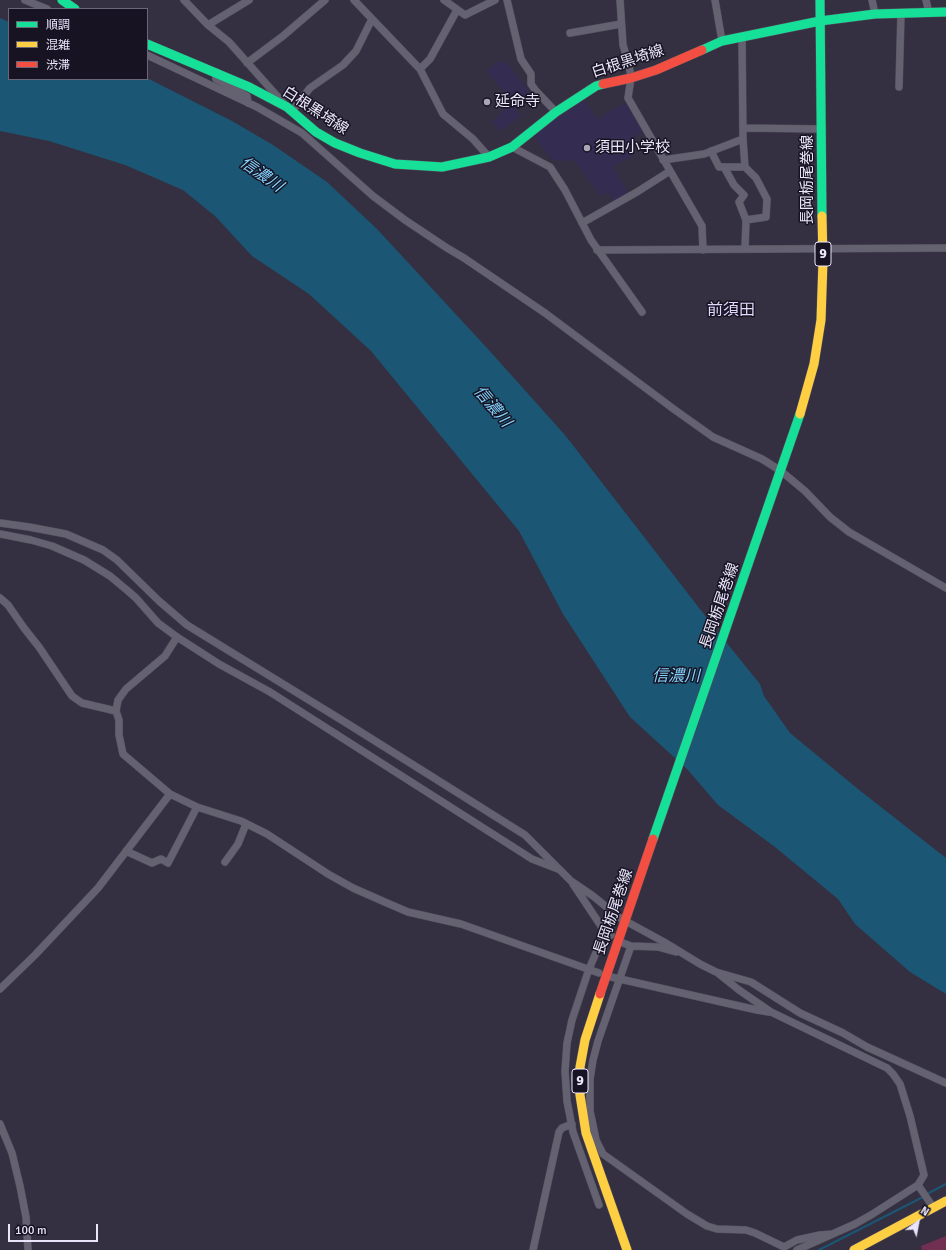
<!DOCTYPE html>
<meta charset="utf-8">
<style>
body{margin:0}
#map{position:relative;width:946px;height:1250px;overflow:hidden;background:#343041;font-family:Signika,"Noto Sans JP",sans-serif}
canvas{display:block}
.legend{position:absolute;left:8px;top:8px;width:140px;height:72px;box-sizing:border-box;background:#171322;border:1px solid #6b6779;margin:0;padding:5px 7px;list-style:none;font-size:12px;color:#e9e5fb}
.legend li{display:flex;align-items:center;gap:8px;height:20px}
.legend b{width:20px;border:1px solid #6b6779}
.north{position:absolute;left:898px;top:1202px;width:40px;height:40px;-webkit-text-stroke:3px #171322;paint-order:stroke;rotate:32deg;font-size:11px;font-weight:700;line-height:16px;text-align:center;color:#e9e5fb}
.north::after{content:'';display:block;margin:auto;width:14px;height:18px;background:#e9e5fb;clip-path:polygon(50% 0,100% 100%,50% 72%,0 100%)}
.scale{position:absolute;left:8px;top:1224px;width:90px;height:18px;box-sizing:border-box;border:2px solid #e9e5fb;border-top:0;padding-left:5px;font-size:12px;line-height:14px;white-space:nowrap;color:#e9e5fb;-webkit-text-stroke:3px #171322;paint-order:stroke}
</style>
<div id="map">
<canvas width="946" height="1250"></canvas>
<ul class="legend">
<li><b style="height:5px;background:#16e098"></b>順調</li>
<li><b style="height:5px;background:#ffcf43"></b>混雑</li>
<li><b style="height:5px;background:#f24e42"></b>渋滞</li>
</ul>
<div class="north">N</div>
<div class="scale">100 m</div>
</div>
<script>
const g = document.querySelector('canvas').getContext('2d');
g.lineJoin = 'round';
function fillPath(path, color) {
  g.fillStyle = color;
  g.fill(path, 'evenodd');
}
function toPath(rows) {
  const path = new Path2D();
  for (const r of rows) {
    path.moveTo(r[0], r[1]);
    for (let i = 2; i < r.length; i += 2) path.lineTo(r[i], r[i + 1]);
  }
  return path;
}
function stroke(path, color, width, dash) {
  g.strokeStyle = color;
  g.lineWidth = width;
  g.lineCap = dash ? 'butt' : 'round';
  g.setLineDash(dash || []);
  g.stroke(path);
}
function write(font, color, halo, rows, align = 'center') {
  g.font = font + ' Signika,"Noto Sans JP",sans-serif';
  g.lineWidth = 3;
  g.setLineDash([]);
  g.textBaseline = 'middle';
  g.strokeStyle = halo;
  g.fillStyle = color;
  for (const [text, x, y, turn = 0] of rows) {
    g.save();
    g.translate(x, y);
    g.rotate((+turn || 0) * Math.PI / 180);
    g.textAlign = isNaN(turn) ? turn : align;
    if (halo) g.strokeText(text, 0, 0);
    g.fillText(text, 0, 0);
    g.restore();
  }
}
fillPath(toPath([
 [497,62,506,62,530,92,514,106,521,116,501,131,492,123,510,101,487,71],
 [583,99,597,119,626,102,643,131,628,142,635,155,613,166,629,194,614,202,608,192,601,196,588,179,575,161,553,160,547,154,534,136,558,116]
]), '#352c51');
fillPath(toPath([
 [946,1236,946,1250,922,1250,921,1246]
]), '#712f51');
fillPath(toPath([
 [0,18,9,22,9,79,147,78,232,121,273,145,327,182,377,229,487,348,565,435,717,631,760,684,764,696,790,733,858,789,946,858,946,994,910,972,855,924,838,899,775,847,718,805,687,769,630,717,563,614,519,531,371,351,309,294,252,256,215,216,183,190,125,165,49,141,0,131]
]), '#1b5674');
stroke(toPath([
 [927,1194,946,1184],
 [819,1250,923,1197]
]), '#1b5674', 2);
stroke(toPath([
 [571,1079,586,1079]
]), '#4f4b5d', 7, [7, 3.5]);
const street = toPath([
 [25,0,47,9],
 [184,0,208,25,229,42,285,105],
 [354,0,420,69,443,114,473,139,489,157],
 [444,0,465,15,495,0],
 [507,0,521,59,531,74,531,84,536,91,556,112],
 [620,0,623,45,629,65,631,78,628,98,702,226,703,250],
 [715,0,722,41],
 [872,0,875,14],
 [926,0,929,13],
 [208,25,249,0],
 [570,33,621,24],
 [147,55,257,107,302,133,373,196,405,220,447,248,464,258,545,313,675,410,713,437,762,459,781,471,805,491,830,517,849,532,946,588],
 [247,63,283,36,325,0],
 [420,69,430,59,457,10],
 [216,72,216,79,247,96,248,103],
 [899,87,901,14],
 [292,111,310,88,343,65,356,51,372,19],
 [743,128,822,129],
 [743,139,745,167],
 [512,147,550,167,565,190,591,240,642,312],
 [711,151,719,167,745,167,756,178,767,199,766,217,746,220],
 [663,160,704,154,743,139,742,38],
 [724,167,734,185,744,195,739,202,746,220,745,249],
 [582,223,637,192,670,171],
 [597,250,946,248],
 [0,523,29,527,66,534,103,550,117,560,159,601,187,625,348,724,525,835,571,881,593,896,620,918,664,942,700,964,716,972,751,982,800,1013,843,1033,867,1047,946,1083],
 [0,534,31,540,52,546,84,560,110,576,128,591,136,598,158,623,177,637,219,664,270,692,532,859,558,869],
 [0,598,8,605,24,628,39,647,72,696,82,703,116,711],
 [177,637,165,656,126,689,118,700,116,711,119,720,119,735,123,754,170,794,197,807,241,821,267,834,328,874,353,888,387,903,408,912,461,924,599,973],
 [126,851,152,863,161,859,168,863,197,807],
 [225,862,238,844,246,824],
 [573,884,605,932,611,935],
 [623,943,631,946,658,947,676,952],
 [631,946,598,1041,593,1060,590,1079,590,1111,593,1125,596,1140,603,1154,687,1214,707,1226,717,1229,746,1230,755,1233,784,1247,797,1240,820,1235,832,1234],
 [719,974,739,990,771,1012,887,1068,893,1074,900,1084,910,1116,924,1175,918,1185,871,1215,855,1224,797,1250],
 [611,977,757,1010,769,1012],
 [0,989,35,955,98,888,170,794],
 [0,1124,12,1153,20,1186,26,1217,28,1250],
 [918,1185,933,1207],
 [599,1205,573,1132,567,1101,565,1071,567,1043,572,1020,589,969,605,932],
 [533,1250,559,1132,562,1128,572,1124]
]);
const fast = toPath([
 [62,0,75,9],
 [820,0,822,216],
 [147,44,249,87,287,107,316,132,335,143,360,153,395,164,442,167,489,157,512,147,556,112,596,86,603,84],
 [702,50,722,41,820,21,875,14,946,12],
 [653,839,800,414]
]);
const slow = toPath([
 [800,414,814,364,821,320,823,261,822,216],
 [600,994,585,1040,580,1067,580,1095,586,1133,627,1250],
 [854,1250,946,1201]
]);
const jam = toPath([
 [603,84,631,78,656,70,702,50],
 [600,994,653,839]
]);
stroke(street, '#524e5d', 8);
stroke(fast, '#524e5d', 10);
stroke(slow, '#524e5d', 10);
stroke(jam, '#524e5d', 10);
stroke(street, '#646270', 7);
stroke(fast, '#16e098', 9);
stroke(slow, '#ffcf43', 9);
stroke(jam, '#f24e42', 9);
for (const [x, y, r, color] of [
 [487,102,4,"#aaa6ba"],
 [587,148,4,"#aaa6ba"]
]) {
  const dot = new Path2D();
  dot.arc(x, y, r, 0, 2 * Math.PI);
  g.fillStyle = color;
  g.fill(dot);
  stroke(dot, '#171322', 1.5);
}
for (const [x, y, w] of [
 [823,254,16],
 [580,1081,16]
]) {
  const box = new Path2D();
  box.roundRect(x - w / 2, y - 12, w, 24, 3);
  g.fillStyle = '#171322';
  g.fill(box);
  stroke(box, '#e9e5fb', 1);
}
write('bold 14px', '#e9e5fb', null, [
 ["9",823,254],
 ["9",580,1081]
]);
write('15px', '#e9e5fb', '#171322', [
 ["白根黒埼線",628,62,-18],
 ["白根黒埼線",315,111,33],
 ["長岡栃尾巻線",808,180,-90],
 ["長岡栃尾巻線",720,606,-71],
 ["長岡栃尾巻線",614,912,-71]
]);
write('15px', '#e9e5fb', '#171322', [
 ["延命寺",495,102],
 ["須田小学校",595,148]
], 'left');
write('italic 16px', '#84d3fe', '#171322', [
 ["信濃川",261,175,35],
 ["信濃川",492,407,50],
 ["信濃川",676,677]
]);
write('16px', '#dfd9fc', '#171322', [
 ["前須田",731,311]
]);
</script>
